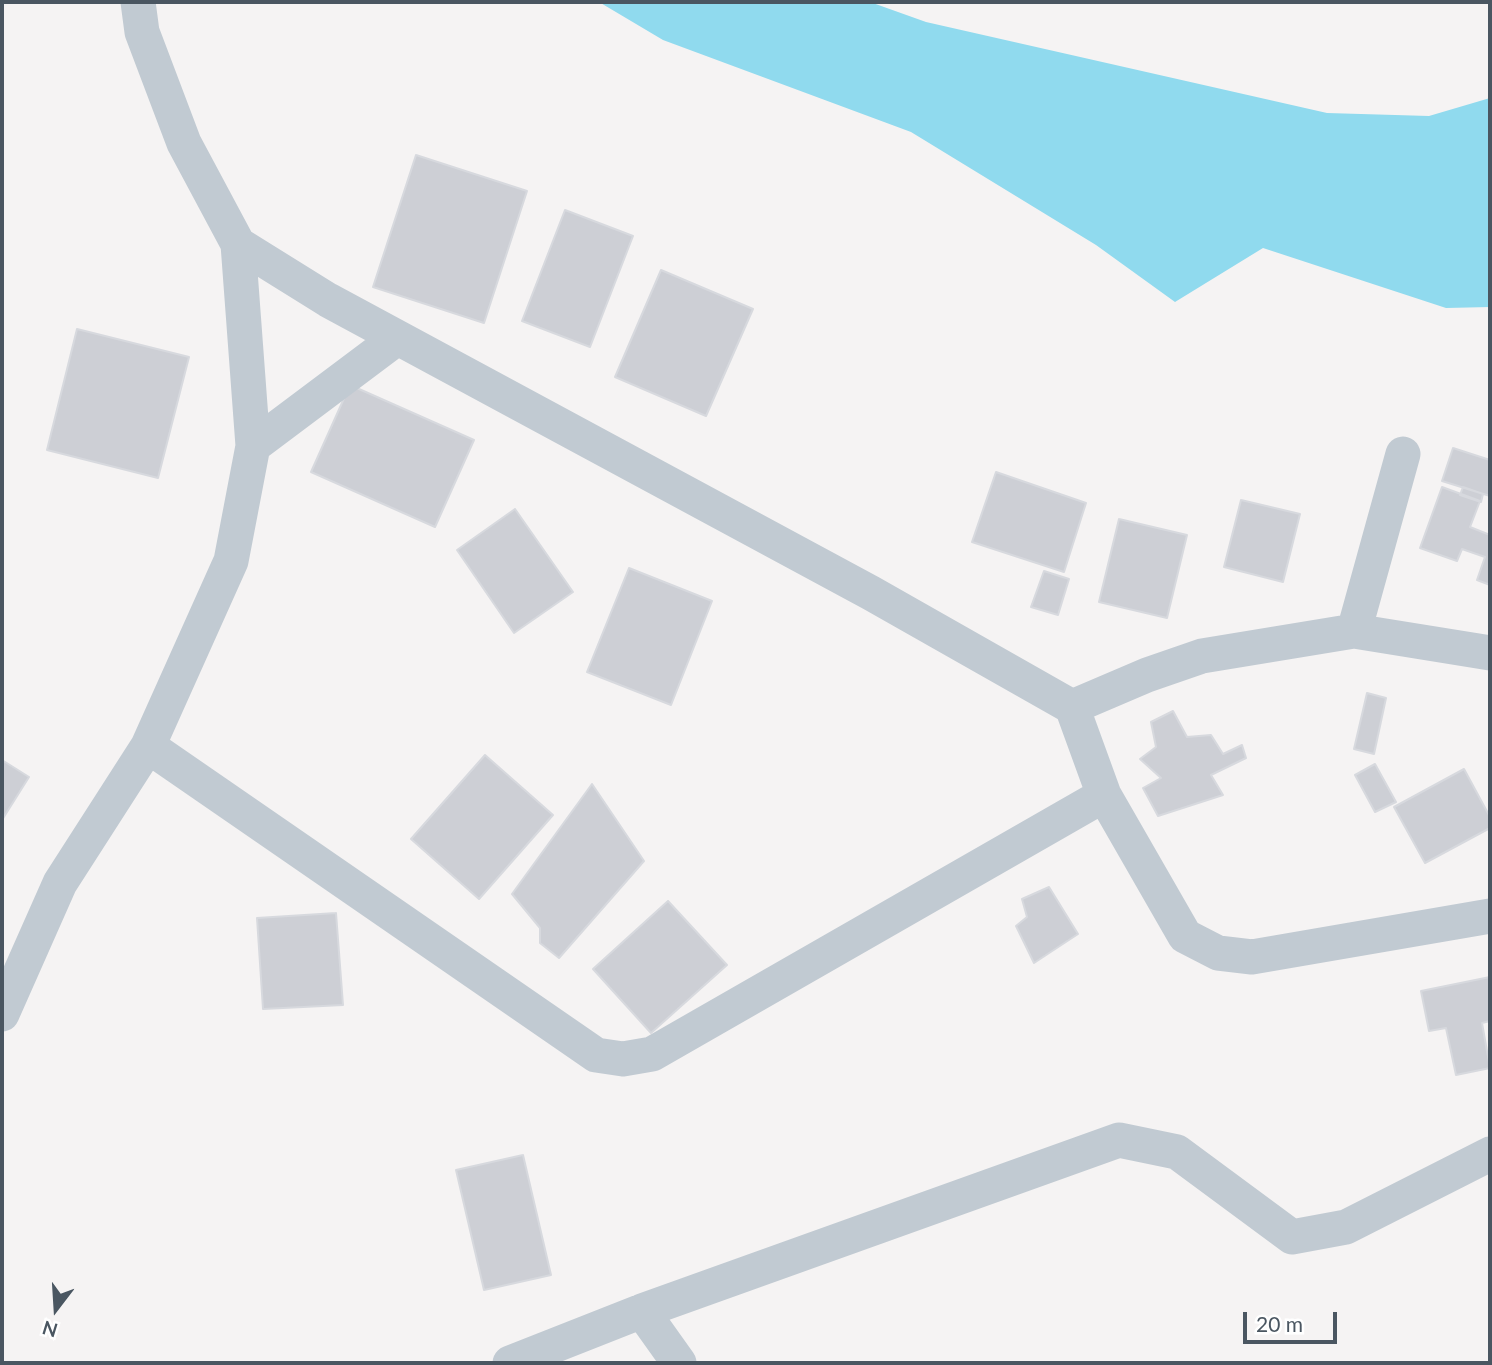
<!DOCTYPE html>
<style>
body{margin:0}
#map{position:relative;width:1492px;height:1365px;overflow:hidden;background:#f5f3f3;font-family:Lato,sans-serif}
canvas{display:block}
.frame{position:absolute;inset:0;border:4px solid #4a5661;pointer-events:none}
.north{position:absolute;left:21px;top:1274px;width:70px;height:70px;-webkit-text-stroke:5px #fff;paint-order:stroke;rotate:197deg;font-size:19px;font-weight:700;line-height:28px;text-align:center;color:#4a5661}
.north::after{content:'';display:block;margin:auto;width:24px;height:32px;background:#4a5661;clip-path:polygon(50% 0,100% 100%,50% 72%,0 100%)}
.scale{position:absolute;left:1243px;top:1312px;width:94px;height:32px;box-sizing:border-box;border:4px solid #4a5661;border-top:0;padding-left:9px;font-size:21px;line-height:24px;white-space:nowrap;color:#4a5661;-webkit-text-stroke:5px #fff;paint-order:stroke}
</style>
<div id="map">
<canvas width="1492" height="1365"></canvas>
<div class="frame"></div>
<div class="north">N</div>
<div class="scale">20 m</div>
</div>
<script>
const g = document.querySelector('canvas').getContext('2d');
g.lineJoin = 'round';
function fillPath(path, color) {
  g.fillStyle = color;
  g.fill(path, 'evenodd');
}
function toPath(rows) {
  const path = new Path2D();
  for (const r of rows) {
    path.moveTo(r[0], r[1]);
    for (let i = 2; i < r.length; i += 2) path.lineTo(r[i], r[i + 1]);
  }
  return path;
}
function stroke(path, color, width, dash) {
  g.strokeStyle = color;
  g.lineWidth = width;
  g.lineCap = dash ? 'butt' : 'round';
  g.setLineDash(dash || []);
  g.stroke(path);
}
fillPath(toPath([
 [599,2,870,2,926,22,1327,113,1429,116,1490,98,1490,307,1446,308,1263,248,1175,302,1096,245,911,132,663,40]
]), '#90daee');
const building = toPath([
 [416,155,527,191,484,323,373,287,416,155],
 [565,210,633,236,590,347,522,321,565,210],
 [661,270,753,309,706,416,615,377,661,270],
 [77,329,189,357,158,478,47,450,77,329],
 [350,385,474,440,435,527,311,472,350,385],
 [1453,448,1490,460,1490,496,1442,481,1453,448],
 [996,472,1086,503,1064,572,972,542,996,472],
 [1442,487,1480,501,1470,527,1490,535,1490,585,1477,580,1485,557,1462,549,1457,561,1420,548,1442,487],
 [1463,487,1483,494,1481,502,1460,495,1463,487],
 [1241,500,1300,514,1283,582,1224,567,1241,500],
 [515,509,573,592,514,633,457,550,515,509],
 [1119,519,1187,535,1167,618,1099,602,1119,519],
 [629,568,712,601,671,705,587,672,629,568],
 [1044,571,1069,579,1058,615,1031,607,1044,571],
 [1367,693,1386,698,1374,754,1354,749,1367,693],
 [1173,711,1187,737,1211,735,1223,754,1242,745,1246,758,1211,775,1223,795,1158,816,1143,788,1161,778,1140,759,1156,747,1151,722,1173,711],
 [485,755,553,815,479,899,411,839,485,755],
 [2,760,29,777,2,820,2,760],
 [1375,764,1396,802,1375,812,1355,775,1375,764],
 [1464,769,1490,817,1490,828,1425,863,1394,807,1464,769],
 [592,784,644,861,559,958,540,943,540,928,512,894,592,784],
 [1049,887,1078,934,1034,963,1016,926,1027,917,1022,899,1049,887],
 [668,901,727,965,651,1033,593,969,668,901],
 [336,913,343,1005,263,1009,257,918,336,913],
 [1490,977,1490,1021,1482,1023,1490,1068,1456,1075,1446,1028,1429,1031,1421,991,1490,977],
 [523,1155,551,1275,484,1290,456,1170,523,1155]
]);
fillPath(building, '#cdcfd5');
stroke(building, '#d7d9de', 2);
stroke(toPath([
 [238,244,328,300,871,593,1072,707,1104,795,1185,936,1218,953,1252,957,1490,916],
 [253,446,397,338],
 [1354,631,1403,454],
 [1072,707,1147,675,1202,656,1354,631,1490,653],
 [148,746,596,1055,623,1059,652,1054,1104,795],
 [2,1014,60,883,148,746,231,561,253,446,238,244,184,143,142,32,138,2],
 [642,1311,679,1363],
 [510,1363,642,1311,1119,1140,1177,1152,1292,1237,1346,1227,1490,1154]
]), '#c1cad2', 35);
</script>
